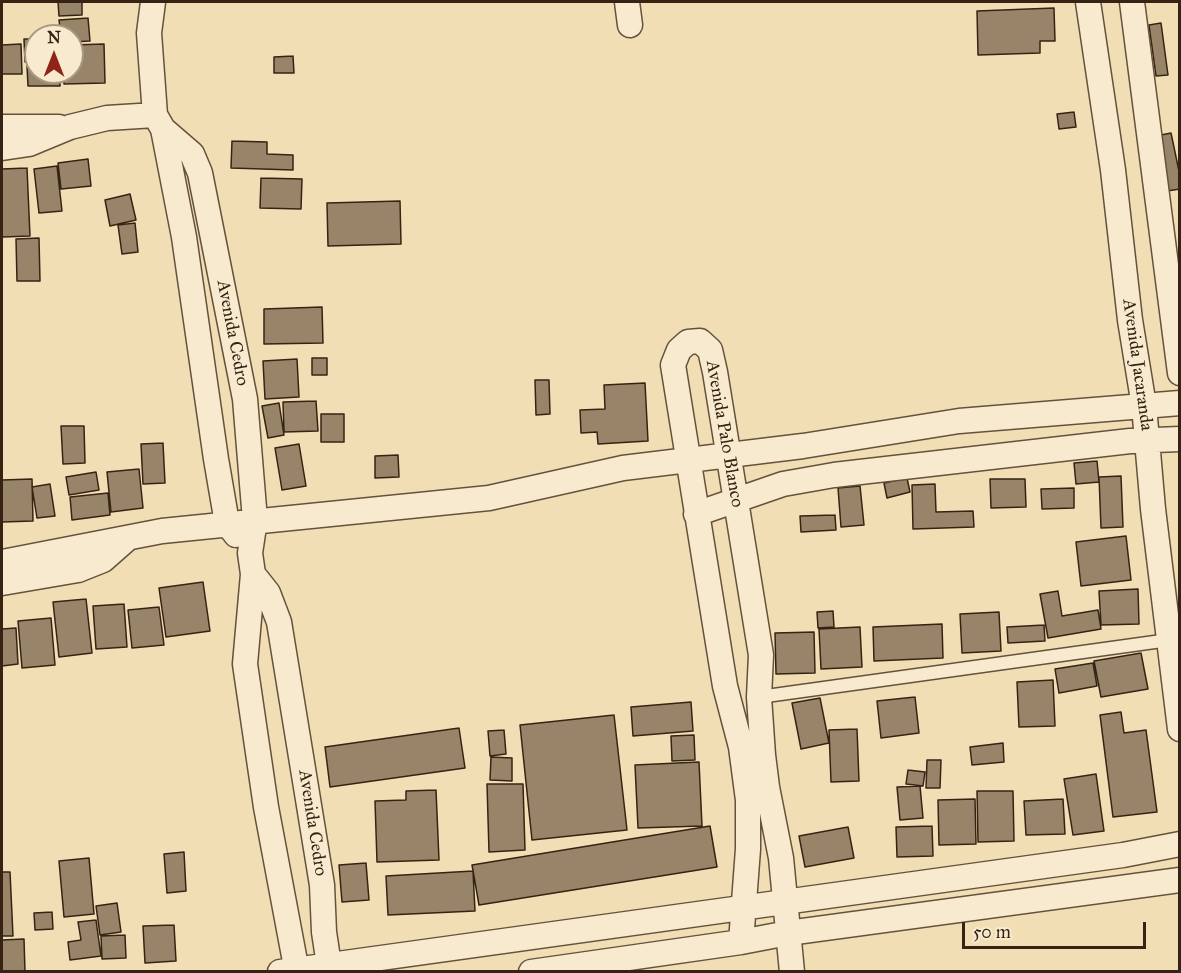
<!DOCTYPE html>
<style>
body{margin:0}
#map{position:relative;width:1181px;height:973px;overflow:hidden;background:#f2deb5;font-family:"IM FELL Great Primer",serif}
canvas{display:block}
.frame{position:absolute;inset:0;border:3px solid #362314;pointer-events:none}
.north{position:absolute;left:24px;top:24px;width:60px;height:60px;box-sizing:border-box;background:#f7eacf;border:2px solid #aa9a84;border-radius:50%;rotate:0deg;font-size:16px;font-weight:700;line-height:24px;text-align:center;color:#362314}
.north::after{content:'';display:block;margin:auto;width:21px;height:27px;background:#8f2418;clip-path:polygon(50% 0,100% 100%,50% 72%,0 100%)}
.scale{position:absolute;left:962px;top:922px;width:184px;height:27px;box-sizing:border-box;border:3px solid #362314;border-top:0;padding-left:8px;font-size:18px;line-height:21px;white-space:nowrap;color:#362314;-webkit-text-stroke:4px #f7eacf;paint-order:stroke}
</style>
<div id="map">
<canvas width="1181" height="973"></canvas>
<div class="frame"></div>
<div class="north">N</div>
<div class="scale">50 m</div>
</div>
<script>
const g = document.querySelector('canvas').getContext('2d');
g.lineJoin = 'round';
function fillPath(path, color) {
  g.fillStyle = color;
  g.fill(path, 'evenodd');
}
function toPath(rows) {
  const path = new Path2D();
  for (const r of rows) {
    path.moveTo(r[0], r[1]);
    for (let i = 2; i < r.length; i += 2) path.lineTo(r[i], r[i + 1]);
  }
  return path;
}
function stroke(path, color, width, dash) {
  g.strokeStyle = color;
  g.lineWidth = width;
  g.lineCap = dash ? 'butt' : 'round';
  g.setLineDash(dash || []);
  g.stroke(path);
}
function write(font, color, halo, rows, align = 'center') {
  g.font = font + ' "IM FELL Great Primer",serif';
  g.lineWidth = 4.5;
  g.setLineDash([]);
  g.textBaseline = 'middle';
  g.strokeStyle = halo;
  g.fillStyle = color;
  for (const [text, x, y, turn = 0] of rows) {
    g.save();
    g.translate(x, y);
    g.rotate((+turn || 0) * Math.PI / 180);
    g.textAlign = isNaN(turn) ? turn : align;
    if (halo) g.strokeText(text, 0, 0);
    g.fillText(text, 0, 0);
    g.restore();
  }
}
const building = toPath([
 [58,2,82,2,82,15,59,16,58,2],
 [1054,8,1055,41,1040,41,1040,53,978,55,977,11,1054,8],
 [88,18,90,41,72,42,72,36,61,36,59,20,88,18],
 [1161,23,1168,75,1156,76,1149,25,1161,23],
 [24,39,36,39,36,62,25,62,24,39],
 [21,44,22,74,2,74,2,45,21,44],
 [104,44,105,83,64,84,64,72,72,72,72,45,104,44],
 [293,56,294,73,274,73,274,57,293,56],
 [36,65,36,72,60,72,60,86,28,86,27,66,36,65],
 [1074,112,1076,127,1059,129,1057,114,1074,112],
 [1171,133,1180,176,1180,189,1167,191,1156,136,1171,133],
 [232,141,267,142,267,154,293,155,293,170,231,168,232,141],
 [88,159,91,186,61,189,58,163,88,159],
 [57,166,62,211,39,213,34,169,57,166],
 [27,168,30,236,2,237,2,169,27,168],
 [261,178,302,179,301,209,260,208,261,178],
 [130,194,136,220,110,226,105,200,130,194],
 [400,201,401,244,328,246,327,203,400,201],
 [135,223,138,252,122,254,118,225,135,223],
 [39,238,40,281,17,281,16,239,39,238],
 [322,307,323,343,264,344,264,309,322,307],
 [312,358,327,358,327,375,312,375,312,358],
 [297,359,299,397,265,399,263,361,297,359],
 [535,380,549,380,550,414,536,415,535,380],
 [645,383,648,441,598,444,597,432,581,433,580,410,605,409,604,385,645,383],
 [316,401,318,431,284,432,283,402,316,401],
 [279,403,284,435,268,438,262,406,279,403],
 [321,414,344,414,344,442,321,442,321,414],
 [61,426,84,426,85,463,63,464,61,426],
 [163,443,165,483,143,484,141,444,163,443],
 [299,444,306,486,282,490,275,448,299,444],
 [398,455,399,477,375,478,375,456,398,455],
 [1097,461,1099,482,1076,484,1074,463,1097,461],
 [139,469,143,508,111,512,107,472,139,469],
 [96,472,99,490,69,495,66,477,96,472],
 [1121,476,1123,527,1101,528,1099,477,1121,476],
 [907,478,910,492,887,498,884,483,907,478],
 [32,479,33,521,2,522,2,480,32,479],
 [990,479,1025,479,1026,507,991,508,990,479],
 [50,484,55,516,37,518,32,487,50,484],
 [935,484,936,512,973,511,974,527,913,529,912,485,935,484],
 [860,486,864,525,841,527,838,488,860,486],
 [1074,488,1074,508,1042,509,1041,489,1074,488],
 [108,493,110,515,72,520,70,497,108,493],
 [835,515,836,530,801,532,800,516,835,515],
 [1126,536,1131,580,1081,586,1076,542,1126,536],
 [203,582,210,631,166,637,159,588,203,582],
 [1138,589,1139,624,1101,625,1099,591,1138,589],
 [1058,591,1062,616,1098,610,1101,629,1048,638,1040,594,1058,591],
 [86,599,92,653,59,657,53,602,86,599],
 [124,604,127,647,96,649,93,606,124,604],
 [159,607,164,645,132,648,128,610,159,607],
 [833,611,834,627,818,628,817,612,833,611],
 [999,612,1001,651,962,653,960,614,999,612],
 [51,618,55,665,22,668,18,621,51,618],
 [942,624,943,658,874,661,873,627,942,624],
 [1044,625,1045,641,1008,643,1007,627,1044,625],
 [860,627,862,667,821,669,819,629,860,627],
 [16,628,18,664,2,666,2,629,16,628],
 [814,632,815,673,776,674,775,633,814,632],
 [1141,653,1148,689,1101,697,1094,661,1141,653],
 [1093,663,1097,686,1059,693,1055,669,1093,663],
 [1053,680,1055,726,1019,727,1017,682,1053,680],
 [915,697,919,733,881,738,877,701,915,697],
 [820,698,829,743,801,749,792,703,820,698],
 [691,702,693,731,633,736,631,707,691,702],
 [1121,712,1124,733,1146,730,1157,812,1113,817,1100,715,1121,712],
 [614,715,627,830,532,840,520,725,614,715],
 [459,728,465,768,330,787,325,747,459,728],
 [857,729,859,781,831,782,829,730,857,729],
 [504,730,506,754,490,756,488,731,504,730],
 [694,735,695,760,672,761,671,736,694,735],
 [1003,743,1004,762,972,765,970,747,1003,743],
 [491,757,512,758,512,781,490,780,491,757],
 [927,760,941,760,940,788,926,788,927,760],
 [699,762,702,826,638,828,635,765,699,762],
 [908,770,925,772,923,786,906,784,908,770],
 [1096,774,1104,831,1073,835,1064,779,1096,774],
 [487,784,523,784,525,850,489,852,487,784],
 [920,786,923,818,900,820,897,787,920,786],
 [436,790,439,860,377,862,375,801,406,800,406,791,436,790],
 [977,791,1013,791,1014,841,978,842,977,791],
 [975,799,976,844,939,845,938,800,975,799],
 [1063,799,1065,834,1026,835,1024,801,1063,799],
 [710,826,717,867,479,905,472,865,710,826],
 [932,826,933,856,897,857,896,827,932,826],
 [848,827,854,858,805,867,799,836,848,827],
 [184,852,186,891,167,893,164,854,184,852],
 [89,858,94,914,64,917,59,861,89,858],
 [366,863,369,900,342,902,339,865,366,863],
 [473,871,475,911,388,915,386,876,473,871],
 [2,872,10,872,13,936,2,936,2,872],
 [117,903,121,932,100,935,96,906,117,903],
 [52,912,53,929,35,930,34,913,52,912],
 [96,920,101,956,70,960,68,942,81,940,78,922,96,920],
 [174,925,176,961,145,963,143,926,174,925],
 [125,935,126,958,102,959,101,936,125,935],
 [24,939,25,972,2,972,2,940,24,939]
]);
fillPath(building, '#988468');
stroke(building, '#362314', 1.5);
const lane = toPath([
 [759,697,1169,640]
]);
const street = toPath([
 [153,2,149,33,155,115,163,129,192,154,200,173,245,399,255,520,250,553,253,574,245,664,266,807,297,972],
 [627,2,630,25],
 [1088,2,1113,170,1130,320,1144,406,1153,509,1180,729],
 [1132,2,1180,373],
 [2,127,59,127],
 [163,129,184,237,216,459,227,523,236,535],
 [2,148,29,144,70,127,107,118,155,115],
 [696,514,783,484,834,475,1130,441,1180,439],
 [2,562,162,531,489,498,623,468,803,446,959,421,1180,403],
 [253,574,268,593,279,622,322,885,324,932,329,965,333,972],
 [2,583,78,570,103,560,128,538],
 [741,942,748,849,748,800,741,747,725,686,673,365,679,350,688,342,700,341,710,350,715,372,761,655,759,697,763,755,767,787,781,858,792,972],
 [280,972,1123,855,1180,844],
 [531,972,741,942,788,933,1180,880]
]);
stroke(lane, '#65523c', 15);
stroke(street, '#65523c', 27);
stroke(lane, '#f7eacf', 12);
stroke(street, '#f7eacf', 24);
write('18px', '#362314', '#f7eacf', [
 ["Avenida Cedro",232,333,79],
 ["Avenida Jacaranda",1137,365,82],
 ["Avenida Palo Blanco",724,434,80],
 ["Avenida Cedro",312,823,81]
]);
</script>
